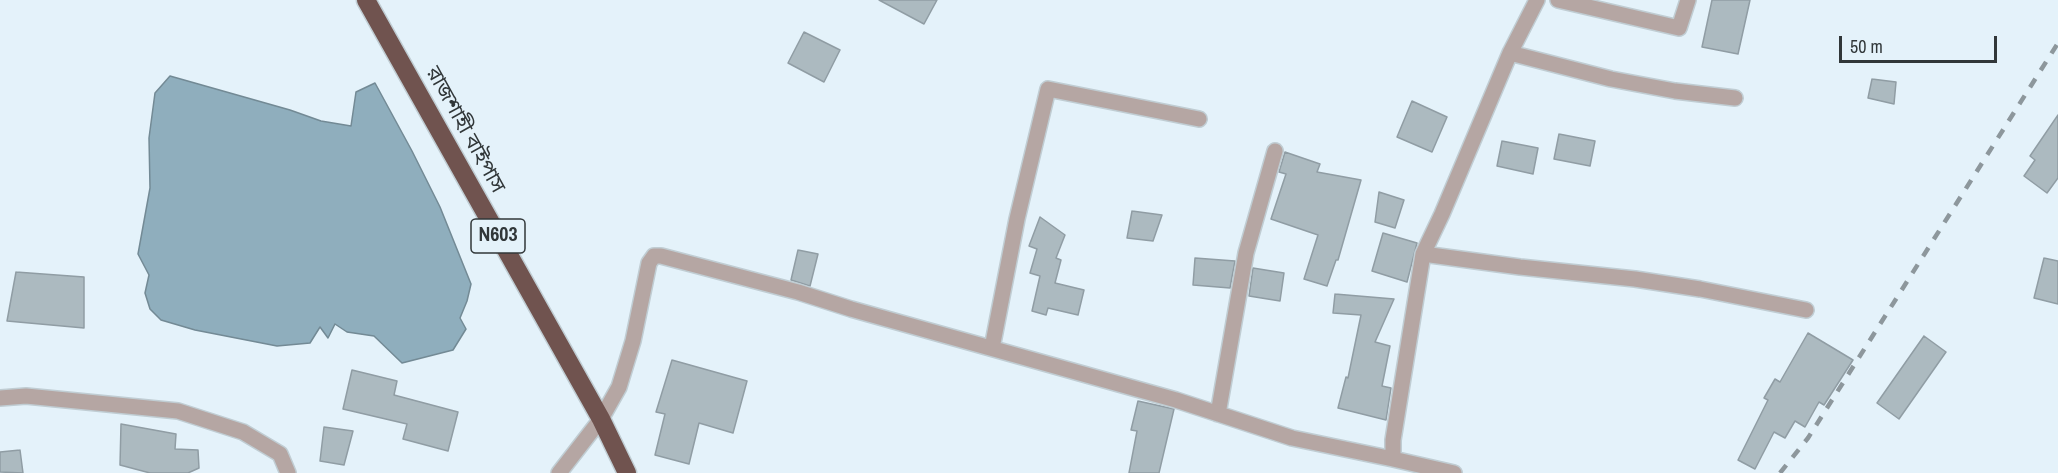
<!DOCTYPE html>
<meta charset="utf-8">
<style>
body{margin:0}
#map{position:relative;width:2058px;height:473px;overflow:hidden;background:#e4f2fa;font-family:"Archivo Narrow",sans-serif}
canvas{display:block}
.scale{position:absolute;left:1839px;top:36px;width:158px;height:27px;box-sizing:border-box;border:3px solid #313739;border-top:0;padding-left:8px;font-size:18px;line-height:21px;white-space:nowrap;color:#313739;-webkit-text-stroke:4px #e4f2fa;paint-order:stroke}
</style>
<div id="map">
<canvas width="2058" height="473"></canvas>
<div class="scale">50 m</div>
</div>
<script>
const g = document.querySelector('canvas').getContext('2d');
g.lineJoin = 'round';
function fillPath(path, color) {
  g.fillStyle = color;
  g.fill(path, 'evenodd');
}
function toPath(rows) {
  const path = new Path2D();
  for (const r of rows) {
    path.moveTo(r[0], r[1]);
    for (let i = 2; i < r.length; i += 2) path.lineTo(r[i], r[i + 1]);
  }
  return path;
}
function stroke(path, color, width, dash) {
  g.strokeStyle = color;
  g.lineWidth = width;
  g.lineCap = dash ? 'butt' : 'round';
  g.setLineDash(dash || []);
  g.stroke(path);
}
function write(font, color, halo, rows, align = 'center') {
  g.font = font + ' "Archivo Narrow","Noto Sans Bengali",sans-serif';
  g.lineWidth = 4.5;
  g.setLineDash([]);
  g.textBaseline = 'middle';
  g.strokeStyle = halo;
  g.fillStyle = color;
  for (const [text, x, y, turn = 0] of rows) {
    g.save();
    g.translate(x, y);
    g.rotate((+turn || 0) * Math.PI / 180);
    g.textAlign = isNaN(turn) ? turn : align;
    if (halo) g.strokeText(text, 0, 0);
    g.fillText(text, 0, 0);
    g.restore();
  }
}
const water = toPath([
 [170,76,290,110,321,121,351,126,356,92,375,83,412,151,440,207,471,284,467,301,460,318,466,329,453,350,402,363,374,336,347,332,335,324,328,338,320,327,310,343,277,346,195,330,161,320,150,309,145,293,149,275,138,254,150,188,149,138,155,93,170,76]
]);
fillPath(water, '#8faebd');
stroke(water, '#738a95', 1.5);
const building = toPath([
 [879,0,937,0,924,24,879,0],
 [1712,0,1750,0,1738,54,1702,47,1712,0],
 [804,32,840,50,824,82,788,63,804,32],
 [1872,79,1896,82,1894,104,1868,98,1872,79],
 [1412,101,1447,117,1432,152,1397,137,1412,101],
 [2058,115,2058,178,2047,193,2024,176,2035,160,2030,156,2058,115],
 [1559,134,1595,141,1590,166,1554,159,1559,134],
 [1502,141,1538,148,1533,174,1497,166,1502,141],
 [1285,152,1320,164,1317,172,1361,180,1338,260,1336,260,1327,286,1304,279,1318,235,1271,219,1286,174,1279,172,1285,152],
 [1379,192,1404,200,1395,228,1375,222,1379,192],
 [1132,211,1162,215,1153,241,1127,238,1132,211],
 [1040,217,1065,235,1056,258,1061,260,1055,283,1084,290,1078,315,1048,308,1046,315,1032,311,1040,276,1030,273,1037,249,1029,246,1040,217],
 [1383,233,1417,243,1407,282,1372,271,1383,233],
 [798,250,818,254,810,286,791,280,798,250],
 [1195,258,1235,261,1230,288,1193,285,1195,258],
 [2044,258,2058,261,2058,304,2034,298,2044,258],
 [1253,268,1284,273,1280,301,1249,296,1253,268],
 [16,272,84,277,84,328,7,321,16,272],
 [1335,294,1394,299,1375,342,1390,346,1382,386,1391,388,1386,420,1338,408,1346,377,1348,378,1361,315,1333,313,1335,294],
 [1808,333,1853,360,1824,405,1819,402,1805,427,1795,421,1785,438,1774,432,1755,469,1738,460,1768,400,1764,398,1775,379,1780,382,1808,333],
 [1924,336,1946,352,1899,419,1877,403,1924,336],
 [672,360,747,381,733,433,699,423,689,464,655,455,665,414,656,412,672,360],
 [352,370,397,381,394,395,458,412,448,451,403,439,407,424,343,409,352,370],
 [1138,401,1174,409,1159,473,1129,473,1137,431,1131,430,1138,401],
 [121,424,176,434,175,449,198,450,199,468,188,473,150,473,120,465,121,424],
 [324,427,353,431,344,465,320,461,324,427],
 [20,450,23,473,0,472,0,452,20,450]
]);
fillPath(building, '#acbac0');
stroke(building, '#909da4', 1.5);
const street = toPath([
 [1558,0,1679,28,1688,0],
 [1510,53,1611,79,1675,91,1735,98],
 [1423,254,1520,267,1635,279,1700,289,1806,310],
 [992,348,1017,219,1048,89,1199,119],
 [0,398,26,396,178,411,243,432,280,454,288,473],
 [1218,414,1246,253,1275,151],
 [559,473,601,419,619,387,633,341,649,263,654,256,661,256,798,292,851,309,1176,400,1292,438,1393,459],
 [1454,473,1393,459,1393,440,1423,254,1442,214,1510,53,1537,0]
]);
const highway = toPath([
 [366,0,601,419,627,473]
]);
stroke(street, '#c0cdd3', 18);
stroke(highway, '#c0cdd3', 21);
stroke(street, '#b5a6a3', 15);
stroke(highway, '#70534f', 18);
stroke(toPath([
 [1780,473,1808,438,2058,43]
]), '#8d979c', 4.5, [10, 10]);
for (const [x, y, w] of [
 [498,236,54]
]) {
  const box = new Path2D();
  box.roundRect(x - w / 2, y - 17, w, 34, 4.5);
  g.fillStyle = '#e4f2fa';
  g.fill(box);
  stroke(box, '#313739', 1.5);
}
write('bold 20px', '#313739', null, [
 ["N603",498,236]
]);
write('21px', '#313739', '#e4f2fa', [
 ["রাজশাহী বাইপাস",465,130,61]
]);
</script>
